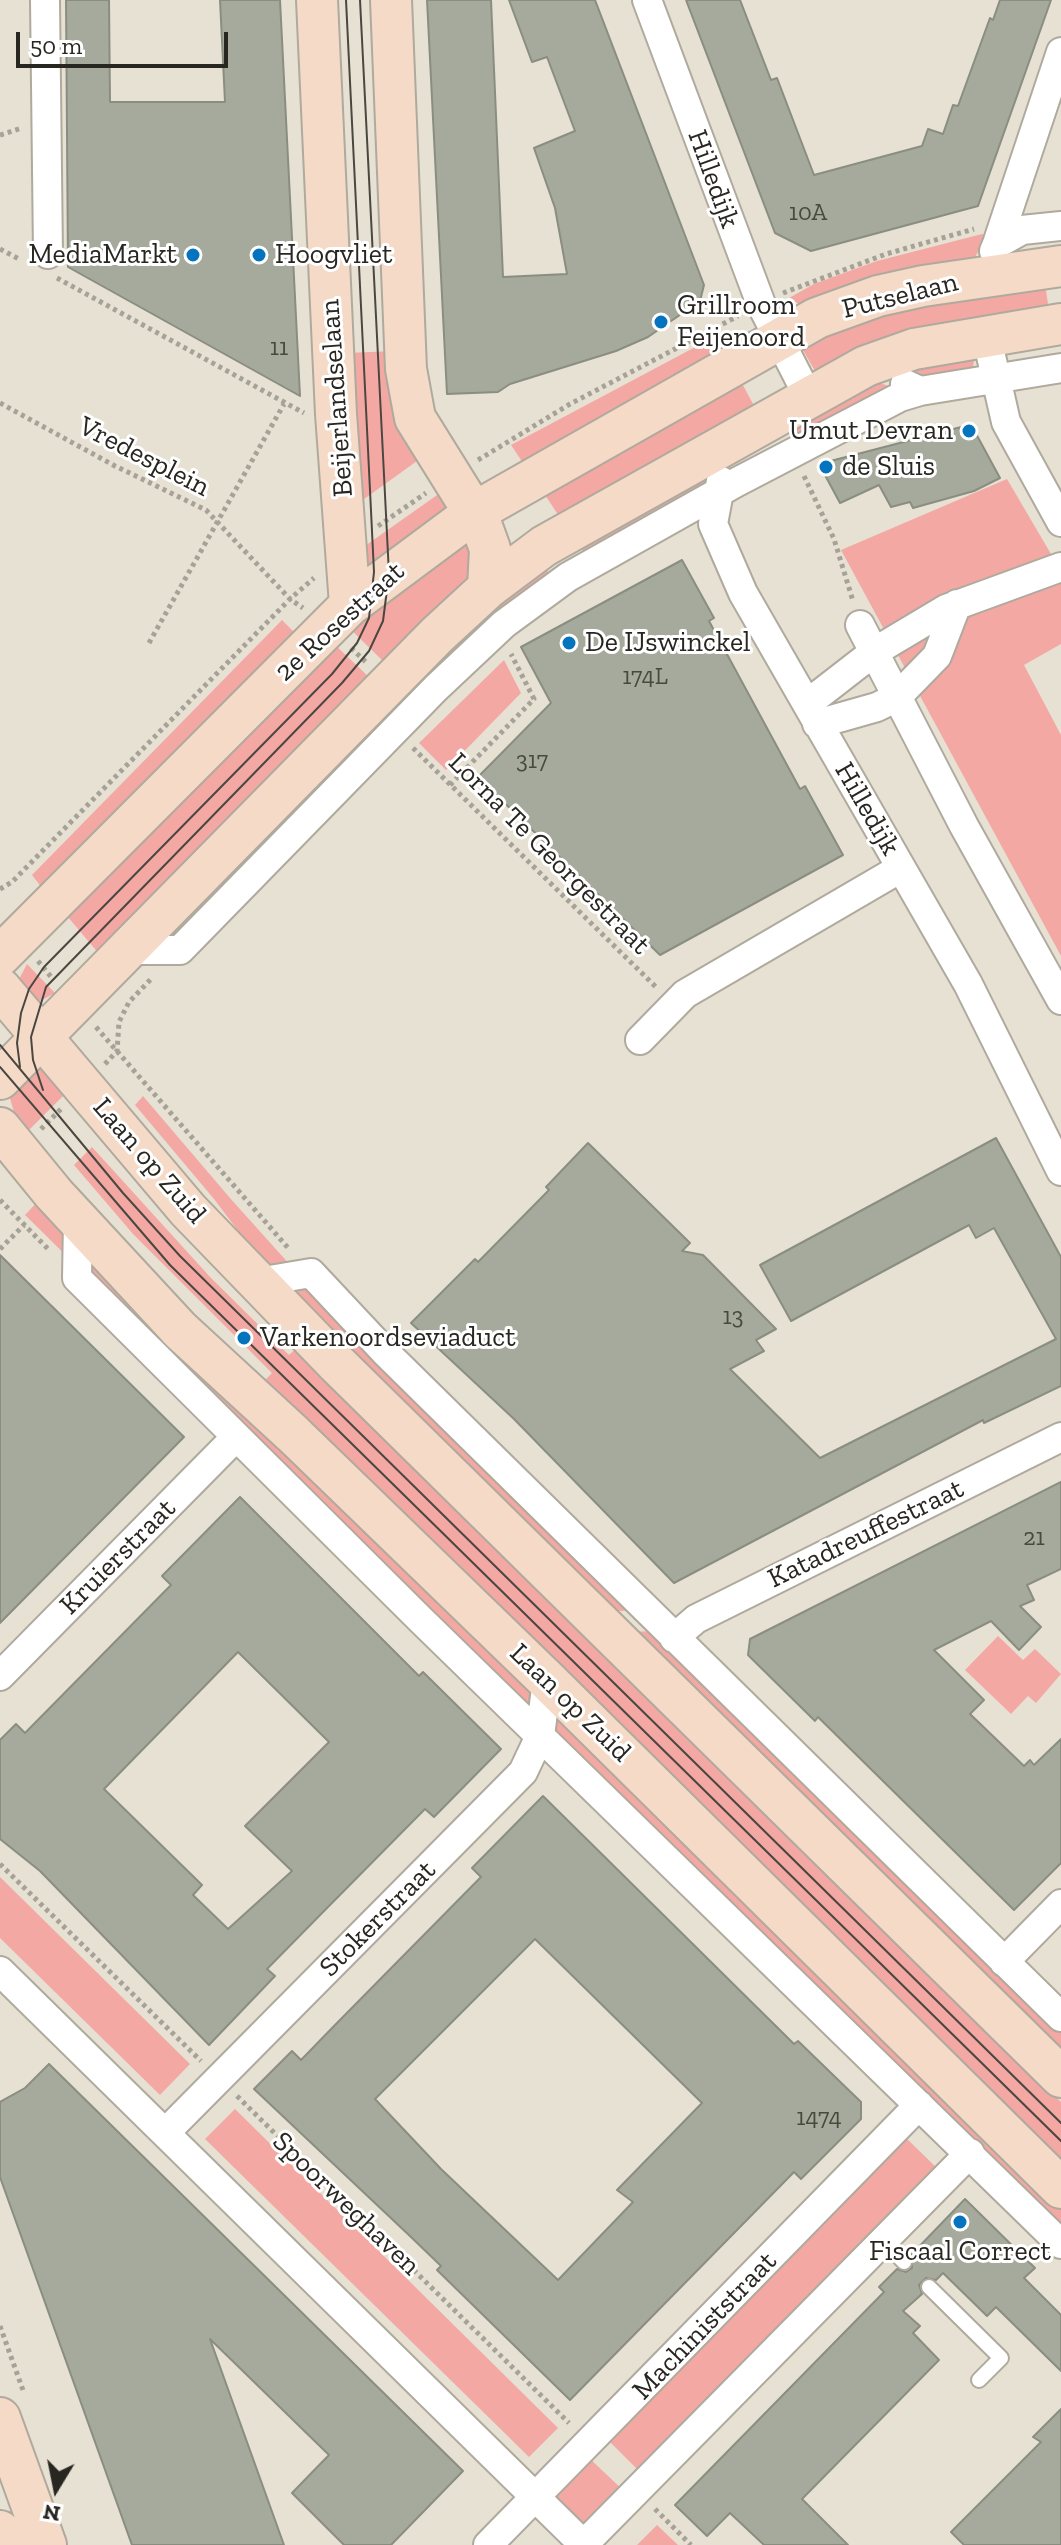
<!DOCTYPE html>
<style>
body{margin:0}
#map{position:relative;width:1061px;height:2545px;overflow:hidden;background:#e7e1d3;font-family:"Zilla Slab",serif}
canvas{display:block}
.north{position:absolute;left:16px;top:2449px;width:80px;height:80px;-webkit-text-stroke:6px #fff;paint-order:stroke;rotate:190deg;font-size:22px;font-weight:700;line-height:32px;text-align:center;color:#282621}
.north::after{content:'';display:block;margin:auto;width:28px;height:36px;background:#282621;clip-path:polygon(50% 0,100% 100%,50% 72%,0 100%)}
.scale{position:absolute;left:16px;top:32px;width:212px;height:36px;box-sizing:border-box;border:4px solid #282621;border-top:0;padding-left:10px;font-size:24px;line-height:28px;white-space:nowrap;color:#282621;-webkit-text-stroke:6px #fff;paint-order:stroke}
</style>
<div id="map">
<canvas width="1061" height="2545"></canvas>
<div class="north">N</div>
<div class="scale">50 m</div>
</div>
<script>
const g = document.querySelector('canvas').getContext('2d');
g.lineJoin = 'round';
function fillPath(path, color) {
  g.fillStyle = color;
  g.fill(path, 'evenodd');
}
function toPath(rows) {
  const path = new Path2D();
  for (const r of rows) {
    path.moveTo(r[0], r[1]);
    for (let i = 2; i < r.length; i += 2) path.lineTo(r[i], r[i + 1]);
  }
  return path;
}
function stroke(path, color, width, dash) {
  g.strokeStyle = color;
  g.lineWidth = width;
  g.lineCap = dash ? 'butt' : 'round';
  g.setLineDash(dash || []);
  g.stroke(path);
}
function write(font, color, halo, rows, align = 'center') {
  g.font = font + ' "Zilla Slab",serif';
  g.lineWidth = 6;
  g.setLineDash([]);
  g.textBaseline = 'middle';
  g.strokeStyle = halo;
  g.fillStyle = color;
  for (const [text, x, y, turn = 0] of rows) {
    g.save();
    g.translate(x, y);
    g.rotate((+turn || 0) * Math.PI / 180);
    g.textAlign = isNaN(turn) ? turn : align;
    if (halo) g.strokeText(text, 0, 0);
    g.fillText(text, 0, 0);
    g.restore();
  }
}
fillPath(toPath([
 [982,234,987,237,969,267,807,309,789,298,814,284,877,261],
 [1044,276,1050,318,821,372,815,371,803,350,801,343,813,330],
 [716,336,729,357,527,469,511,445],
 [397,351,424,456,353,507,345,353],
 [969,355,974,362,972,371,921,381,891,370],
 [736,372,760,417,565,525,537,483],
 [869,379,894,388,797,440,787,422],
 [721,458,709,486,587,557,576,540],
 [1007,479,1061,571,1061,644,1024,665,1061,735,1061,956,841,550],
 [447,488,461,508,359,588,355,553],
 [470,525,470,578,386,664,346,625],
 [544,561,550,578,418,695,406,684],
 [282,620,295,633,42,888,32,875],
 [331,641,371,679,100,955,67,916],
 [504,660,521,693,446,770,419,743],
 [391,699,404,711,174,943,152,945],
 [27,964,55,993,33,1005,16,985],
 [38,1054,69,1090,26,1133,14,1112,6,1085],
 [143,1096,230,1198,291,1266,267,1269,214,1199,135,1105],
 [92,1147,211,1278,289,1355,300,1345,1061,2102,1061,2163,261,1384,272,1373,133,1234,74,1165],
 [40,1199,535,1686,530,1713,25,1215],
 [306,1286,635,1610,605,1612,285,1288],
 [657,1631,1061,2031,1061,2056,626,1632],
 [998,1636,1023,1660,1035,1649,1061,1674,1036,1703,1028,1696,1011,1714,965,1670],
 [556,1707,1061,2204,1061,2235,551,1734],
 [0,1877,190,2064,160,2095,0,1938],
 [235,2109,558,2428,529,2457,205,2139],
 [903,2135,939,2170,641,2473,605,2437],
 [587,2456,624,2491,585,2530,549,2494],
 [657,2525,678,2545,637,2545]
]), '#f4a8a4');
const building = toPath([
 [66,0,109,0,110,102,225,102,220,0,280,0,300,396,68,267,66,0],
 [427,0,491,0,503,277,567,274,555,208,534,148,575,131,547,57,532,62,509,0,595,0,704,285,700,301,648,337,616,351,510,384,498,392,447,394,427,0],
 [686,0,740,0,771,80,777,78,814,175,922,146,928,129,943,134,953,105,958,106,990,18,993,20,1000,0,1051,0,978,206,811,251,775,233,686,0],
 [965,426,974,430,1000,478,974,491,913,508,910,502,891,507,879,485,840,503,819,464,965,426],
 [682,560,714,618,709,621,800,789,805,786,843,855,660,955,478,777,551,703,521,647,682,560],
 [996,1138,1061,1257,1061,1386,984,1423,983,1420,674,1583,514,1419,411,1323,475,1259,478,1262,549,1190,546,1187,588,1143,690,1243,682,1251,703,1255,776,1329,756,1340,764,1351,730,1369,820,1458,1056,1339,994,1228,976,1238,969,1225,791,1321,760,1265,996,1138],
 [0,1255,184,1437,0,1623,0,1255],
 [1061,1482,1061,1569,1027,1585,1034,1600,1020,1606,1041,1627,1019,1650,991,1621,934,1650,984,1700,970,1714,1024,1766,1030,1760,1034,1765,1061,1739,1061,1863,1014,1910,818,1717,815,1721,748,1655,750,1639,1061,1482],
 [240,1497,419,1676,423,1672,501,1749,434,1817,425,1809,328,1907,267,1969,275,1976,209,2045,40,1871,0,1839,0,1740,16,1724,25,1733,171,1585,162,1576,240,1497],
 [238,1652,329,1742,245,1826,292,1871,228,1929,193,1895,202,1885,104,1789,238,1652],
 [543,1796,794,2044,798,2041,861,2102,861,2119,801,2179,794,2172,570,2400,437,2270,441,2266,411,2237,254,2089,292,2051,301,2060,336,2024,481,1877,472,1868,543,1796],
 [535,1939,702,2103,617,2190,633,2202,558,2280,441,2169,375,2099,535,1939],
 [49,2064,463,2471,391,2545,344,2545,292,2493,329,2455,210,2339,284,2545,132,2545,0,2177,0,2102,25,2088,49,2064],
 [965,2199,1035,2268,1024,2278,1061,2315,1061,2371,996,2307,987,2316,943,2273,936,2280,926,2278,919,2285,922,2294,903,2311,920,2326,913,2333,939,2360,802,2499,848,2545,764,2545,730,2513,707,2536,675,2505,884,2292,879,2287,897,2269,906,2272,912,2268,911,2255,965,2199],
 [1061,2409,1061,2545,964,2545,951,2532,1041,2442,1033,2437,1061,2409]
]);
fillPath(building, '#a6aa9c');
stroke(building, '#8a8e81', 2);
const lane = toPath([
 [884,2242,904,2262],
 [929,2287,1001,2358,979,2380]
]);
const street = toPath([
 [45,0,48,254],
 [647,0,761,304,809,398],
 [997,244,1061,52],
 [994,251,997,244,1022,230,1061,226],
 [986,334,1006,422,1061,522],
 [905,384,920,391,1061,368],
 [721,481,713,524,743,593,968,984,1061,1171],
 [860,625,964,826,1061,1000],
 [807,704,874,652,946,609,1061,567],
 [817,724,877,707,897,697,937,656,957,604],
 [125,950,180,950,436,688,504,624,568,577,737,482,900,397,920,391],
 [640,1040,685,994,901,868],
 [78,1221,77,1278,420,1619,1061,2244],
 [258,1282,311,1273,385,1352,1061,2017],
 [674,1638,696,1619,1061,1437],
 [0,1676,236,1437],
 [1004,1962,1061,1904],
 [0,1971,584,2545],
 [165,2133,523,1772,540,1736,547,1680],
 [488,2545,919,2105],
 [583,2545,970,2153]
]);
const secondary = toPath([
 [317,0,336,414,350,605],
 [391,0,406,369,415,418,481,524,490,549,488,588],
 [0,956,350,605,475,512,817,318,878,296,923,286,1061,266],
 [0,988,188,1210,337,1364,1061,2077],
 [0,1079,437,635,488,588,544,546,866,366,914,349,1061,324],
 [0,1128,54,1194,180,1330,293,1434,547,1680,1061,2188],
 [0,2418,46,2545],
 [0,2531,5,2545]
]);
stroke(lane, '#afaa9d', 18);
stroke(street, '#afaa9d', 32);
stroke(secondary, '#afaa9d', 44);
stroke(toPath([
 [0,135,22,128],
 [0,249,21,260],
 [57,278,304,413],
 [783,293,886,254,974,229],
 [0,403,115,466,206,510,290,599,303,608],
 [478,460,570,404,738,316],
 [804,476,834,539,853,601],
 [378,526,426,493],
 [149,643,284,404],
 [351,648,367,663],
 [413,748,657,988],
 [450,785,534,699,511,654],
 [0,889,12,882,290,599,314,578],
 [38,961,52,978],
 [96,1027,289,1249],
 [105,1064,117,1051,119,1022,129,1002,152,978],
 [41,1129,62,1108],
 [0,1200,50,1251],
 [0,1249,24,1225],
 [0,1864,201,2061],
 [237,2096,569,2423],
 [0,2326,24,2393],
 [655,2509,691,2545]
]), '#a6a297', 5, [4, 4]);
stroke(lane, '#fff', 14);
stroke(street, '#fff', 28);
stroke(secondary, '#f5dbc7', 40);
stroke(toPath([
 [0,1045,123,1193,180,1256,1061,2123],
 [0,1067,170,1265,1061,2141],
 [20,1067,17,1043,21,1013,29,989,44,967,332,674,357,643,369,618,374,572,346,0],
 [43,1090,33,1060,31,1037,46,987,342,683,369,651,383,621,389,574,360,0]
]), '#4a4740', 2);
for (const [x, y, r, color] of [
 [193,255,8,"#0474bf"],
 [259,255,8,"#0474bf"],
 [661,322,8,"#0474bf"],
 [969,431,8,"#0474bf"],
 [826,467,8,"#0474bf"],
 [569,643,8,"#0474bf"],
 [244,1338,8,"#0474bf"],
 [960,2222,8,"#0474bf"]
]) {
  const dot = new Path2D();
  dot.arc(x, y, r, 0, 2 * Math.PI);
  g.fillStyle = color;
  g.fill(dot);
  stroke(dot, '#fff', 3);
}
write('24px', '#484740', null, [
 ["10A",808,213],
 ["11",279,348],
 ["174L",645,677],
 ["317",532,761],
 ["13",733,1317],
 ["21",1034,1538],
 ["1474",819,2118]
]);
write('28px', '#282621', '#fff', [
 ["Hilledijk",713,179,70],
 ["Putselaan",900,296,-14],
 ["Beijerlandselaan",337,398,-94],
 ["Vredesplein",144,457,27],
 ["2e Rosestraat",340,622,-42],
 ["Hilledijk",867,809,60],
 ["Lorna Te Georgestraat",549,854,45],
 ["Laan op Zuid",149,1161,49],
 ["Katadreuffestraat",866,1534,-26],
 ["Kruierstraat",118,1557,-45],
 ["Laan op Zuid",570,1703,44],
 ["Stokerstraat",378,1919,-45],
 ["Spoorweghaven",346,2204,44],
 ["Machiniststraat",705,2326,-46]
]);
write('28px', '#282621', '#fff', [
 ["MediaMarkt",177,255,"right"],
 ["Hoogvliet",275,255],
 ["Grillroom",677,306],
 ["Feijenoord",677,338],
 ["Umut Devran",953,431,"right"],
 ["de Sluis",842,467],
 ["De IJswinckel",585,643],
 ["Varkenoordseviaduct",260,1338],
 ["Fiscaal Correct",960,2252,"center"]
], 'left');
</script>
